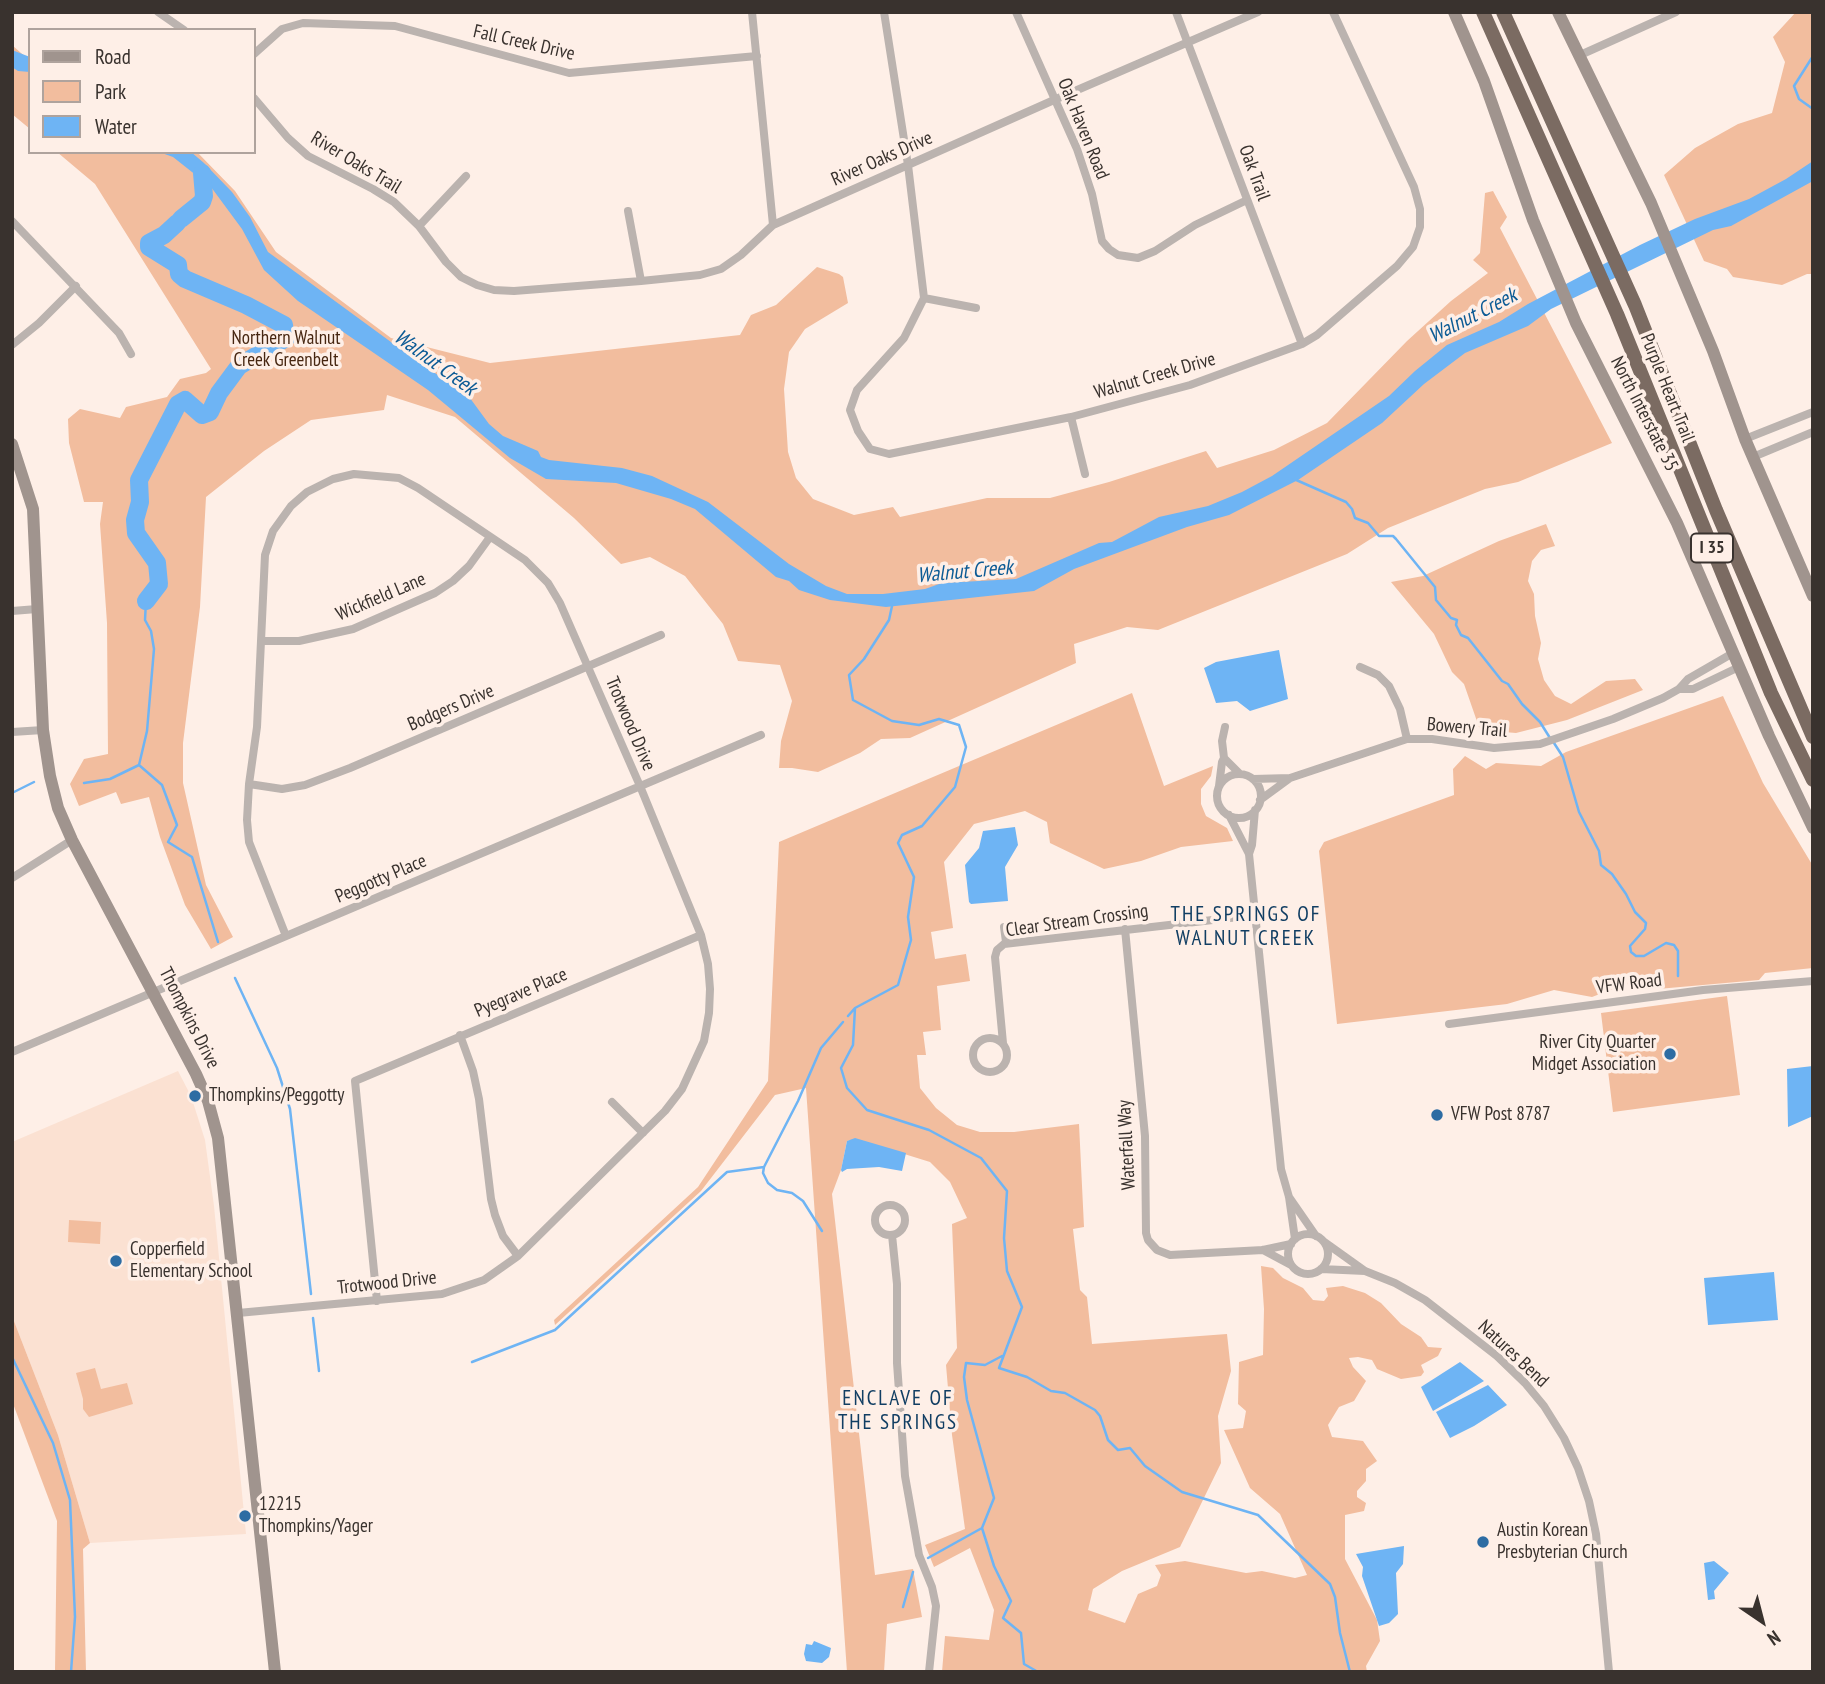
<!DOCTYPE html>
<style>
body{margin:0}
#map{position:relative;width:1825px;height:1684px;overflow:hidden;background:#feefe7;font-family:"PT Sans Narrow",sans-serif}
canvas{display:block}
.frame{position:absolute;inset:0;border:14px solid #39322e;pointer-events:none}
.legend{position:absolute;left:28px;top:28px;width:228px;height:126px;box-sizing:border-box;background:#feefe7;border:2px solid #afa39d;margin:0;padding:9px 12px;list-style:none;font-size:21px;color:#39322e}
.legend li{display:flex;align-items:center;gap:14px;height:35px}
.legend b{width:35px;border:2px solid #afa39d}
.north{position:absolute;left:1727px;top:1586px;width:70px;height:70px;-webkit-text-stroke:5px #feefe7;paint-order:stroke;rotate:145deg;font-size:19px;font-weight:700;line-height:28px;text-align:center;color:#39322e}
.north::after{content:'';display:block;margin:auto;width:24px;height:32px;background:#39322e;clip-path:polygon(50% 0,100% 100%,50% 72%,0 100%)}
</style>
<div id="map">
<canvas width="1825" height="1684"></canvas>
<div class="frame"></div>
<ul class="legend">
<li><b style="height:9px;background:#a0948e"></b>Road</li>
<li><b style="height:19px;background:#f2bd9e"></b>Park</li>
<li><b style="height:19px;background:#6eb4f4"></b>Water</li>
</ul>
<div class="north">N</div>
</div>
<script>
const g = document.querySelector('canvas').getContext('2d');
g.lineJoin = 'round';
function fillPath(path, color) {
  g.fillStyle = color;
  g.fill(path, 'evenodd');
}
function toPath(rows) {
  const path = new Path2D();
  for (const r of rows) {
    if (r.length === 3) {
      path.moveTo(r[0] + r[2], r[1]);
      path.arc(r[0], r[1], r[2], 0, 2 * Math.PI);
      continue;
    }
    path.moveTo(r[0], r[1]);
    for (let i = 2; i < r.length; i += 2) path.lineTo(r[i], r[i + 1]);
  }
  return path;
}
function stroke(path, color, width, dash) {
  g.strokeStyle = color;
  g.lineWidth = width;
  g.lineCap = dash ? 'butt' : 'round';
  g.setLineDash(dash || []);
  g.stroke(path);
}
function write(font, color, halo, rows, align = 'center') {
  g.font = font + ' "PT Sans Narrow",sans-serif';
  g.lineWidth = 7;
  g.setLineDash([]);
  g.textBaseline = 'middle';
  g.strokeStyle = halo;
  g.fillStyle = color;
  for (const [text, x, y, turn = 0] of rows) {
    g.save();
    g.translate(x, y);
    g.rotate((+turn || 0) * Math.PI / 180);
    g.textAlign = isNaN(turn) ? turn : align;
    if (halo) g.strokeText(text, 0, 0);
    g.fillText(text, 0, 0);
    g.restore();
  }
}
fillPath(toPath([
 [178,1071,191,1096,205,1140,214,1206,246,1534,90,1543,58,1435,12,1316,12,1142]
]), '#fbe1d2');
fillPath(toPath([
 [1796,12,1813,12,1813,274,1807,274,1782,285,1733,277,1727,269,1704,261,1664,175,1695,148,1738,124,1772,113,1785,62,1773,37],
 [12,45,30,61,30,129,12,114],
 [57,152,197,152,235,191,276,252,391,338,490,363,740,335,751,315,776,305,817,267,839,274,843,277,848,303,805,329,789,352,784,389,788,452,796,478,813,499,854,515,893,507,900,517,987,498,1050,498,1109,482,1206,451,1217,468,1274,450,1327,423,1407,341,1451,301,1488,273,1473,260,1480,253,1485,193,1493,191,1507,217,1500,228,1612,443,1518,482,1485,489,1388,528,1347,554,1158,630,1127,627,1074,644,1076,663,910,738,881,739,860,753,818,772,792,768,779,768,781,741,792,701,780,665,738,661,723,624,685,576,650,557,621,564,574,518,455,417,387,395,384,410,311,420,264,451,206,497,200,607,183,743,183,783,206,885,233,937,211,949,185,905,160,837,149,797,121,804,116,792,79,806,70,784,84,759,108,754,107,623,100,524,103,502,84,502,69,443,68,419,80,409,120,418,126,407,167,397,180,379,206,373,211,369,95,184],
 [1546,524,1555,546,1541,550,1532,561,1528,581,1534,594,1535,616,1541,643,1538,659,1544,680,1555,696,1571,704,1606,681,1635,679,1643,690,1567,720,1516,733,1480,730,1464,684,1452,672,1434,634,1391,582,1423,576,1499,541],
 [1132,693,1164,786,1213,766,1211,776,1201,789,1201,804,1206,816,1227,828,1233,841,1181,847,1141,861,1104,869,1050,843,1047,822,1025,811,974,824,944,862,953,928,931,932,935,959,966,954,970,981,937,986,941,1030,923,1032,926,1055,917,1055,920,1088,936,1108,957,1125,980,1132,1014,1132,1079,1124,1084,1227,1073,1229,1080,1290,1087,1297,1092,1344,1227,1334,1231,1371,1218,1416,1221,1463,1180,1547,1122,1571,1093,1589,1088,1610,1125,1623,1138,1594,1157,1586,1161,1575,1155,1565,1185,1561,1246,1573,1262,1571,1295,1578,1307,1575,1280,1514,1250,1488,1224,1430,1243,1428,1246,1411,1238,1404,1239,1362,1263,1355,1264,1309,1261,1266,1273,1268,1283,1278,1303,1288,1313,1300,1324,1301,1328,1296,1326,1288,1343,1286,1365,1293,1381,1303,1401,1324,1421,1337,1428,1347,1442,1348,1438,1356,1421,1365,1424,1372,1421,1376,1401,1379,1377,1369,1372,1360,1358,1357,1349,1358,1353,1367,1366,1381,1354,1401,1339,1407,1328,1425,1332,1437,1363,1441,1377,1461,1366,1469,1366,1481,1357,1491,1357,1497,1366,1503,1364,1511,1345,1515,1345,1559,1377,1620,1380,1641,1366,1666,1367,1672,942,1672,945,1636,989,1640,994,1610,970,1548,934,1567,925,1545,965,1529,952,1435,946,1365,957,1348,952,1224,967,1218,950,1182,930,1162,856,1139,847,1141,841,1170,832,1194,875,1575,913,1569,922,1617,887,1624,884,1672,847,1672,806,1088,775,1095,701,1191,555,1325,554,1320,698,1187,768,1081,779,842],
 [1723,696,1763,783,1813,866,1813,968,1765,973,1759,980,1658,989,1626,984,1592,997,1554,990,1507,1004,1337,1024,1319,851,1324,842,1454,795,1453,769,1465,756,1486,769,1496,763,1541,766,1566,752],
 [1727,996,1740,1095,1613,1112,1601,1013],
 [69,1220,101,1222,100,1244,68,1242],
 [12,1316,58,1435,90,1543,83,1549,86,1672,55,1672,57,1521,12,1401],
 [95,1368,101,1389,127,1383,133,1404,89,1417,83,1409,83,1399,76,1373]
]), '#f2bd9e');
fillPath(toPath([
 [12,50,30,57,30,72,18,71,12,67],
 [159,152,191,152,204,163,232,192,250,217,268,252,421,364,467,394,489,424,503,436,538,451,541,457,549,460,622,468,652,476,708,502,789,564,826,586,847,594,883,594,925,589,942,583,1016,579,1099,543,1112,542,1159,517,1208,506,1242,492,1272,476,1389,396,1415,371,1447,345,1499,322,1528,304,1640,245,1695,219,1749,199,1786,179,1813,161,1813,181,1731,226,1713,230,1551,309,1528,326,1465,353,1424,384,1382,423,1298,480,1229,515,1187,527,1074,569,1034,591,886,607,830,600,799,590,789,581,776,577,695,509,671,499,616,483,546,479,510,458,428,390,298,301,264,270,242,229,211,187,173,157],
 [1279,650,1288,699,1250,711,1237,701,1216,703,1204,668,1216,662],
 [1015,827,1018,845,1005,867,1008,901,971,904,969,902,965,865,979,848,983,831],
 [1813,1066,1813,1116,1788,1127,1787,1069],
 [855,1138,906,1153,902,1171,879,1167,847,1169,842,1172,841,1170,847,1141],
 [1774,1272,1778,1320,1708,1325,1704,1278],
 [1460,1362,1484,1381,1433,1411,1421,1387],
 [1488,1385,1507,1405,1474,1426,1450,1438,1436,1412],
 [1404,1546,1403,1564,1396,1573,1398,1614,1389,1623,1379,1626,1362,1576,1363,1567,1356,1554],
 [1714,1561,1729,1573,1714,1591,1715,1599,1708,1600,1704,1563],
 [814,1641,831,1648,829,1657,822,1663,806,1661,804,1654,806,1644,812,1645]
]), '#6eb4f4');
stroke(toPath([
 [1813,56,1794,86,1799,99,1813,109],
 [1294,479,1346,502,1352,509,1355,518,1368,523,1379,536,1393,536,1396,539,1435,587,1436,600,1451,618,1457,620,1456,625,1461,635,1468,638,1502,681,1508,684,1522,704,1540,722,1550,738],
 [892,606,889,620,864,659,849,675,853,700,892,721,919,725,939,719,959,725,966,747,955,787,922,826,902,835,898,843,914,877,908,917,911,940,898,985,855,1008,853,1045,841,1068,847,1088,867,1110,929,1130,981,1158,1007,1191,1004,1238,1007,1271,1022,1307,999,1368,1027,1377,1051,1391,1065,1393,1095,1410,1100,1416,1108,1440,1118,1450,1130,1448,1145,1466,1182,1492,1258,1515,1330,1584,1335,1597,1340,1633,1350,1672],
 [1554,743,1563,757,1579,812,1599,851,1601,865,1612,874,1626,894,1635,912,1646,923,1645,929,1630,946,1631,952,1636,956,1644,956,1666,943,1674,945,1678,951,1678,976],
 [139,765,162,785,177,825,168,842,192,857,218,942],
 [84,783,110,779,139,765,147,731,154,649,151,631,145,620,146,601],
 [12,793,34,782],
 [235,978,277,1068,290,1109,311,1294],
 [848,1016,855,1008],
 [822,1231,803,1201,792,1193,777,1190,768,1183,763,1173,764,1167,798,1101,821,1048,843,1022],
 [313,1318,319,1371],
 [1002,1356,985,1365,966,1363,964,1377,967,1400,994,1498,982,1528,994,1566,1011,1601,1003,1618,1021,1633,1024,1664,1038,1672],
 [12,1357,53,1443,70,1500,75,1617,71,1672],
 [472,1362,555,1330,727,1172,764,1167],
 [928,1558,982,1528],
 [903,1607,913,1572]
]), '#6eb4f4', 2.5);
stroke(toPath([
 [181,219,202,202,204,196,202,173],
 [146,601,159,584,157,563,136,533,135,520,140,502,139,480,178,404,185,400,202,415,210,412,219,393,239,366,286,338,284,325,246,305,185,279,179,274,178,265,149,247,149,243,164,235,177,223]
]), '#6eb4f4', 18);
stroke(toPath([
 [158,12,184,30],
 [752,12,773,225],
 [884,12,908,165,924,298,904,338,857,390,850,410,858,431,870,449,889,454,1071,417,1190,385,1302,344,1317,335,1397,266,1413,247,1420,227,1420,209,1414,187,1333,12],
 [1016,12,1077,149,1092,194,1102,241,1109,249,1118,255,1138,258,1155,251,1195,225,1247,200],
 [1176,12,1302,344],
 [254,54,282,29,303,23,395,26,569,73,757,56],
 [1578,56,1676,12],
 [254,98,288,138,308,156,373,189,394,202,419,226,446,262,461,277,477,285,494,290,514,291,641,281,700,275,721,269,741,255,773,225,1054,100,1258,12],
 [628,211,641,281],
 [12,221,119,333,131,354],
 [419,226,466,176],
 [924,298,976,308],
 [12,345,39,323,76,286],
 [1071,417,1085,474],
 [1745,439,1813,412],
 [1753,457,1813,432],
 [12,611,37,609],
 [262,641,299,641,353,629,435,593,453,581,469,566,490,537],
 [1360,667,1378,675,1389,686,1400,709,1407,739],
 [1679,689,1693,689,1739,667],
 [1225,727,1222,741,1224,758,1240,774],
 [12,732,43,730],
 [1239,796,22],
 [1253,779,1290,778],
 [249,784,282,789,305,785,350,768,661,635],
 [1219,786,1222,762,1224,758],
 [1260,800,1290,778,1407,739,1432,739,1494,748,1540,744,1613,719,1663,698,1679,689,1688,679,1733,653],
 [1229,815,1249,854,1281,1169,1289,1197,1295,1239],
 [1249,854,1252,845,1255,810],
 [12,878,72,840],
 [1004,927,1006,942],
 [1125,929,1145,1136,1146,1233,1148,1240,1157,1250,1170,1255,1263,1250,1291,1244],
 [1449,1024,1703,990,1813,981],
 [460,1035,473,1071,479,1099,491,1199,495,1215,503,1236,518,1256],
 [990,1055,17],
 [1003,1043,995,957,997,950,1004,944,1256,915],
 [12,1052,761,735],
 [612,1102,643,1133],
 [1289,1197,1316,1236],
 [890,1220,15],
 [1308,1254,20],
 [892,1235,897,1284,897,1363,905,1476,919,1555,932,1587,936,1606,929,1672],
 [1323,1241,1365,1271,1395,1283,1425,1300,1497,1356,1525,1383,1544,1406,1564,1438,1578,1468,1589,1501,1596,1534,1609,1672],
 [1263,1250,1291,1265],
 [1321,1269,1365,1271],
 [377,1301,355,1081,701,935],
 [238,1313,442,1294,484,1280,518,1256,665,1111,682,1089,704,1041,709,1013,710,989,708,964,701,935,640,786,560,603,548,583,525,560,418,488,399,478,354,474,333,479,307,492,291,506,273,531,265,555,257,727,249,784,247,820,249,842,286,936]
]), '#bbb3af', 8);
stroke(toPath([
 [1454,12,1484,81,1533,220,1576,323,1677,523,1769,736,1813,828],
 [1558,12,1651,203,1713,351,1745,439,1813,596],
 [12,444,33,509,43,730,50,776,58,808,72,840,196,1074,208,1101,218,1138,275,1672]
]), '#a0948e', 12);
stroke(toPath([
 [1483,12,1617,314,1771,693,1813,780],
 [1503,12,1635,305,1716,510,1813,737]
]), '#7b6b62', 14);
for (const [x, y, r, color] of [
 [1670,1054,7,"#2d6ca3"],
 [195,1096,7,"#2d6ca3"],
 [1437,1115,7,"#2d6ca3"],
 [116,1261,7,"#2d6ca3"],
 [245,1516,7,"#2d6ca3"],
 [1483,1542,7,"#2d6ca3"]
]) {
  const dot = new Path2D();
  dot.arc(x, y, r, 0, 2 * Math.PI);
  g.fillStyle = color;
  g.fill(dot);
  stroke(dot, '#feefe7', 2.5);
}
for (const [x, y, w] of [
 [1712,548,42]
]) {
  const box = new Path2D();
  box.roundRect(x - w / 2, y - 14.5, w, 29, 5);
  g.fillStyle = '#feefe7';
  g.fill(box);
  stroke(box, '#39322e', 2);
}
write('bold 18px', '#39322e', null, [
 ["I 35",1712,548]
]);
write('19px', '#39322e', '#feefe7', [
 ["Fall Creek Drive",524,43,13],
 ["Oak Haven Road",1083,129,68],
 ["River Oaks Drive",882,159,-24],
 ["River Oaks Trail",356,163,31],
 ["Oak Trail",1254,173,70],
 ["Walnut Creek Drive",1155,376,-16],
 ["Purple Heart Trail",1667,388,68],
 ["North Interstate 35",1644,414,63],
 ["Wickfield Lane",381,597,-23],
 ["Bodgers Drive",451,708,-23],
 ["Trotwood Drive",630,724,67],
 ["Bowery Trail",1467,728,5],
 ["Peggotty Place",381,879,-23],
 ["Clear Stream Crossing",1077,921,-8],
 ["VFW Road",1629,984,-7],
 ["Pyegrave Place",521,993,-23],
 ["Thompkins Drive",189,1018,63],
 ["Waterfall Way",1127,1145,-93],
 ["Trotwood Drive",387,1283,-6],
 ["Natures Bend",1513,1354,43]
]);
write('19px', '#462611', '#feefe7', [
 ["Northern Walnut",286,339],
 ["Creek Greenbelt",286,361]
]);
write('19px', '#39322e', '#feefe7', [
 ["River City Quarter",1656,1043,"right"],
 ["Midget Association",1656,1065,"right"],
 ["Thompkins/Peggotty",209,1096],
 ["VFW Post 8787",1451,1115],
 ["Copperfield",130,1250],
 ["Elementary School",130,1272],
 ["12215",259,1505],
 ["Thompkins/Yager",259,1527],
 ["Austin Korean",1497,1531],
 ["Presbyterian Church",1497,1553]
], 'left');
write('italic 21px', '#0c5b95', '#feefe7', [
 ["Walnut Creek",1473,316,-27],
 ["Walnut Creek",435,363,36],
 ["Walnut Creek",965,572,-5]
]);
g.letterSpacing = '2px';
write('21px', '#113e63', '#feefe7', [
 ["THE SPRINGS OF",1246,915],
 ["WALNUT CREEK",1246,939],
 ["ENCLAVE OF",898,1399],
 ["THE SPRINGS",898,1423]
]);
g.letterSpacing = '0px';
</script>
